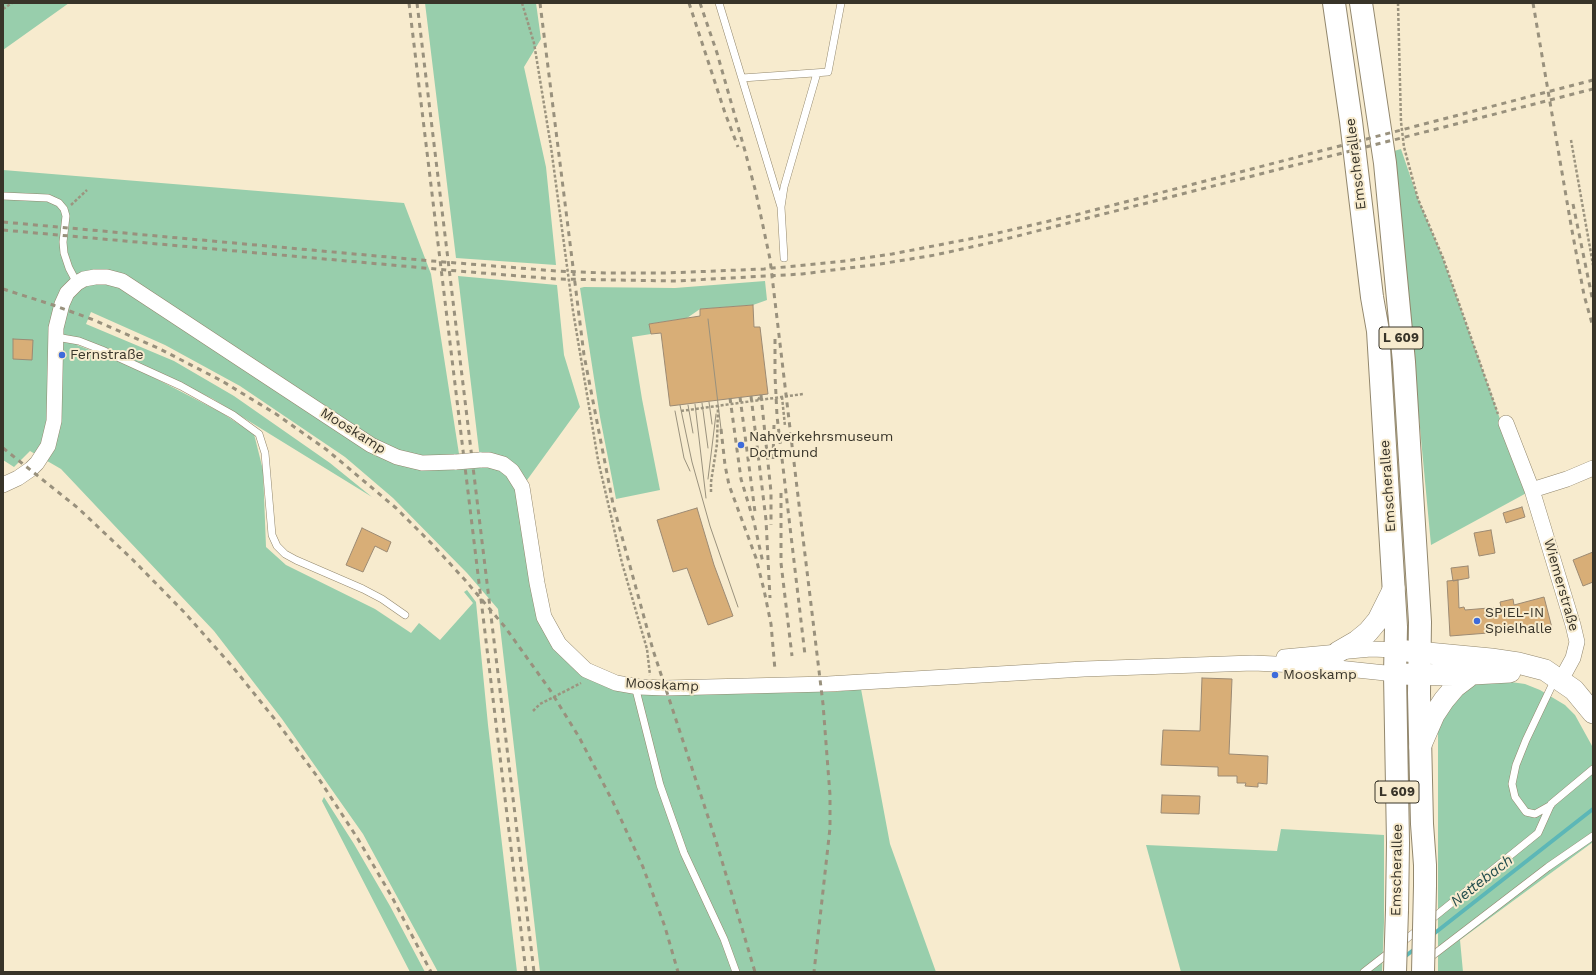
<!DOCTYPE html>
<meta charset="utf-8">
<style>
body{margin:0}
#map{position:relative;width:1596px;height:975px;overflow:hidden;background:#f7ebce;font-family:"Work Sans",sans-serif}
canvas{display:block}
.frame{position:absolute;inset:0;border:4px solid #383429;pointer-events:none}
</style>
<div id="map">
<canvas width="1596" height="975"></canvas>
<div class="frame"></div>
</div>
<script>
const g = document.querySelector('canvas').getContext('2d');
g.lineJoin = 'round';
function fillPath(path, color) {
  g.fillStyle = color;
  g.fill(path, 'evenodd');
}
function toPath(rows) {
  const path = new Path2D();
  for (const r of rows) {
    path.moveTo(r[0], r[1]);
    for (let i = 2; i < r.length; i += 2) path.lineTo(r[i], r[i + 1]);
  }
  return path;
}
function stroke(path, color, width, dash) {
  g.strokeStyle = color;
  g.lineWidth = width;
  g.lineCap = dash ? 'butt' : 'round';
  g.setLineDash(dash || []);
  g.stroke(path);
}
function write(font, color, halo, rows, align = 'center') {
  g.font = font + ' "Work Sans",sans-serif';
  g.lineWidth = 4;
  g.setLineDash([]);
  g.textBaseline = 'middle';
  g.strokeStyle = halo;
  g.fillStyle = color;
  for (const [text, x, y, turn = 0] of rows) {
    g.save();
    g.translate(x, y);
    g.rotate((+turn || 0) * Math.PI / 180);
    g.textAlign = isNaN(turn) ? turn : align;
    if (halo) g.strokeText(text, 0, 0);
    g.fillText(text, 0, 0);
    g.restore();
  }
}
fillPath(toPath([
 [3,3,69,3,3,50],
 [425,3,536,3,541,39,524,67,546,167,556,265,456,258],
 [1401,149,1418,199,1442,256,1500,419,1532,490,1431,545,1394,151],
 [3,170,404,203,431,274,459,454,480,459,458,276,557,285,564,355,580,407,522,487,544,617,580,673,644,691,833,692,861,689,890,844,936,972,540,972,498,609,467,573,393,498,345,457,240,386,165,345,91,312,86,324,174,361,234,396,330,463,372,497,213,399,130,359,79,338,77,345,133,367,176,389,222,413,254,434,263,470,266,547,286,565,375,609,411,633,419,623,440,640,473,603,464,592,467,590,476,602,488,725,517,972,438,972,363,834,282,719,214,631,61,469,30,451,14,467,3,460],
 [765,281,767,300,753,305,700,309,687,318,649,324,651,334,632,337,642,399,660,490,616,499,600,417,580,288,584,287,675,288],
 [1511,682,1525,684,1540,690,1565,705,1575,715,1591,744,1593,748,1593,842,1460,940,1463,972,1438,972,1438,725,1441,713,1475,683],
 [324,797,354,844,390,906,425,972,410,972,322,801],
 [1281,829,1384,835,1384,922,1382,972,1181,972,1146,845,1277,851]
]), '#98ceac');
stroke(toPath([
 [1431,936,1593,809],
 [1403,958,1416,948]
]), '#5cb7b7', 4);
const building = toPath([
 [753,305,754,327,760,327,768,394,670,406,661,333,651,334,649,324,700,316,700,309,753,305],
 [13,339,33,340,32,360,13,359,13,339],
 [1522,507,1525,517,1506,523,1503,513,1522,507],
 [697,508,714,565,733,616,708,625,687,568,673,572,657,520,697,508],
 [362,528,391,542,387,552,375,546,363,572,346,565,362,528],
 [1491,530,1495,553,1479,556,1474,533,1491,530],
 [1593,552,1593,582,1583,586,1573,560,1593,552],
 [1468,566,1469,578,1453,581,1451,568,1468,566],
 [1458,580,1459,608,1464,607,1465,610,1501,607,1500,602,1513,599,1514,605,1544,597,1552,628,1450,636,1447,581,1458,580],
 [1202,678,1232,679,1229,754,1268,756,1267,784,1258,783,1258,787,1245,786,1246,783,1237,783,1237,776,1218,776,1218,767,1161,765,1163,730,1200,731,1202,678],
 [1162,795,1200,796,1199,814,1161,813,1162,795]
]);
fillPath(building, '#d8ae77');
stroke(building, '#9c8a73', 1);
const lane = toPath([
 [719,3,781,207],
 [742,78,828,72,841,3],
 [3,196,48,198,59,203,64,209,66,216,63,242,64,253,69,268,77,283],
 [784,258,781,207,784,187,817,73],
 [56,337,79,341,102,350,181,386,233,415,259,434,265,453,272,535,277,546,285,554,296,560,363,589,382,599,405,615],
 [635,686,660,785,684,853,724,939,736,972],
 [1551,805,1535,814,1526,812,1515,797,1512,784,1516,765,1526,740,1555,679],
 [1428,922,1538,833,1551,804,1593,769],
 [1400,944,1420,928],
 [1428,959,1548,867,1593,836],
 [1364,972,1391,951]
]);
const street = toPath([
 [1506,423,1532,490,1573,625,1577,642,1573,658,1561,680],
 [480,460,489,460,503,464,512,471,522,487,537,583,544,617,559,644,586,670,616,683,639,687,666,688,828,684,1084,669,1253,663,1319,666,1395,674],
 [3,485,18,478,31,469,37,463,48,446,54,421,56,328,62,304,67,293,77,283,84,279,95,277,107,277,122,281,371,445,397,457,422,463,456,462],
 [1532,490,1567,479,1593,468],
 [1284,657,1371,649,1396,650]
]);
const secondary = toPath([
 [1396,650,1491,659,1518,663,1545,670,1574,690,1593,713],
 [1338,652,1357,641,1368,632,1378,620,1394,588],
 [1395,674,1454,675,1510,672],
 [1420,747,1434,715,1444,700,1455,687,1472,674]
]);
const primary = toPath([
 [1334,3,1351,121,1372,297,1378,331,1396,627,1395,674,1398,843,1397,910],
 [1361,3,1385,163,1404,362,1420,622,1419,693,1422,824,1425,865,1425,886]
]);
stroke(lane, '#92876d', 8);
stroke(street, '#92876d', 16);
stroke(secondary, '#92876d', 22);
stroke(primary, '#92876d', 24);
stroke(toPath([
 [522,3,534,43,551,147,573,311,598,460,622,563,647,649,650,675],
 [1398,3,1401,122,1404,147,1418,199,1443,258,1498,414],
 [3,9,12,3],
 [1571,140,1593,265],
 [71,205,87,190],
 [782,397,785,426],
 [758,400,761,395],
 [681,411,803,394],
 [711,492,711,482,717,444,718,406],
 [533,711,540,704,581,683]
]), '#9c947f', 2.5, [3, 2]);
stroke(lane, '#fff', 7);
stroke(street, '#fff', 15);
stroke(secondary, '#fff', 21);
stroke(primary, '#fff', 22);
stroke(toPath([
 [708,319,721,429],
 [709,402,712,424],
 [702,403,708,448],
 [695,404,706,498],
 [680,405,692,462,710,526,738,607],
 [688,405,693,433],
 [675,411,684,458,690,471],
 [708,479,716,414]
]), '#99917d', 1);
stroke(toPath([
 [409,3,526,972],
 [417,3,534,972],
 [540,3,584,355,613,504,653,650,716,841,755,972],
 [689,3,725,113,738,147],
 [700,3,717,53,745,151,756,193,770,259,800,513,823,704,830,795,830,828,814,972],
 [1533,3,1571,225,1584,295,1593,327],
 [1573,204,1593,302],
 [3,222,432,261,556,271,605,273,666,273,764,269,846,261,892,254,985,236,1075,215,1593,80],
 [3,230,458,271,556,279,676,281,802,274,880,264,935,255,994,242,1593,89],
 [3,289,53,305,94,320,160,349,222,381,276,414,327,450,396,508,432,544,465,580,505,627,550,690,579,737,613,802,643,867,665,927,678,972],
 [775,339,775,375,777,416,805,655],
 [761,395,771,492,771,525],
 [751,396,766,520,770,598],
 [740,397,755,512],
 [730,398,741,479,754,522,763,563],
 [721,429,725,465,729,485,756,558,764,590,771,624,775,670],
 [3,448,78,508,133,560,184,612,232,666,277,722,319,779,358,839,392,897,431,972],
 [773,459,774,425],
 [781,493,781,563,792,656]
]), '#99917d', 3, [5, 5]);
const streetBridge = toPath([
 [456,462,480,460]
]);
const primaryBridge = toPath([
 [1395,972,1397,910],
 [1423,972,1425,886]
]);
stroke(streetBridge, '#92876d', 16, []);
stroke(primaryBridge, '#92876d', 24, []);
stroke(streetBridge, '#fff', 15);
stroke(primaryBridge, '#fff', 22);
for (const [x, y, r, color] of [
 [62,355,4,"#3d6bdb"],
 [741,445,4,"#3d6bdb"],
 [1477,621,4,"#3d6bdb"],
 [1275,675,4,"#3d6bdb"]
]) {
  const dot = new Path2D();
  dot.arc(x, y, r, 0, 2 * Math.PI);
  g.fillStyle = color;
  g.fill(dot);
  stroke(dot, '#f7ebce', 1.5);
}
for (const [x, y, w] of [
 [1401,338,44],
 [1397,792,44]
]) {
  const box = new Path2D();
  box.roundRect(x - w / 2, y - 11, w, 22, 3);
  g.fillStyle = '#f7ebce';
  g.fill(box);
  stroke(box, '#383429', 1);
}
write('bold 13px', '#383429', null, [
 ["L 609",1401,338],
 ["L 609",1397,792]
]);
write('14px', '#383429', '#f7ebce', [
 ["Emscherallee",1356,164,-97],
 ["Mooskamp",353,431,32],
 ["Emscherallee",1388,486,-94],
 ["Wiemerstraße",1561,585,74],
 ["Mooskamp",662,685,3],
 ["Emscherallee",1397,870,-89]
]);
write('14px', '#383429', '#f7ebce', [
 ["Fernstraße",70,355],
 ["Nahverkehrsmuseum",749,437],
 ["Dortmund",749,453],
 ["SPIEL-IN",1485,613],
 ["Spielhalle",1485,629],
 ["Mooskamp",1283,675]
], 'left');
write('italic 15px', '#244e4e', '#f7ebce', [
 ["Nettebach",1482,881,-38]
]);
</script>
